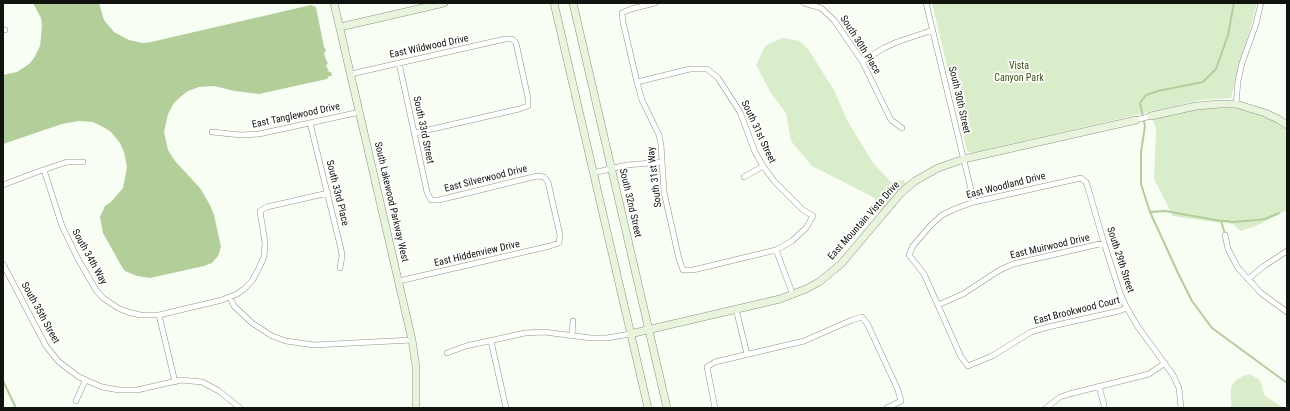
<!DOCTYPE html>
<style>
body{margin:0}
#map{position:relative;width:1290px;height:411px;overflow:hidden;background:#f8fef3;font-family:"Roboto Condensed",sans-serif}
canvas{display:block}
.frame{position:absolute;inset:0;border:4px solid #11130f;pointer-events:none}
</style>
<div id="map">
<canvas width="1290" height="411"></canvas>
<div class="frame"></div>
</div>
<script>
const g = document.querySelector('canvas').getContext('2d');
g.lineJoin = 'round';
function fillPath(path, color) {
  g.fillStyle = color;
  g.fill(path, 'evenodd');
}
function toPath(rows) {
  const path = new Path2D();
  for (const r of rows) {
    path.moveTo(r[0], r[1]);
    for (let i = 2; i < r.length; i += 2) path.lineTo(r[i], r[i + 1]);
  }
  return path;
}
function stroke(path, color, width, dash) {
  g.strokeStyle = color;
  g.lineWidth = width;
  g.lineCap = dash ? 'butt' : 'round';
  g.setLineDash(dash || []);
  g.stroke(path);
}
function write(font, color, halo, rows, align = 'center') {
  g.font = font + ' "Roboto Condensed",sans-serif';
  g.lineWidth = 3.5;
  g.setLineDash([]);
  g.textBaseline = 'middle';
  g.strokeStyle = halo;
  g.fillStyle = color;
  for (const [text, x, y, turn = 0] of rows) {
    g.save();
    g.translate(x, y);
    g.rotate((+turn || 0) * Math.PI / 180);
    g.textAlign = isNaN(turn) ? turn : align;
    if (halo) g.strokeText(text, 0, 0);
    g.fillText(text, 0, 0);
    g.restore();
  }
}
fillPath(toPath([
 [932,3,1257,3,1252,23,1240,61,1231,98,1201,100,972,153,967,151],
 [782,38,800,41,808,49,834,90,847,120,873,163,891,182,904,180,908,187,883,213,876,207,875,198,812,166,791,141,786,113,771,93,756,65,765,46],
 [1236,104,1287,125,1287,210,1256,226,1240,231,1233,224,1206,221,1173,216,1154,179,1156,128,1151,116,1196,106],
 [1250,374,1260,380,1265,396,1284,408,1231,408,1231,387,1235,381,1243,376]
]), '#daedcb');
fillPath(toPath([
 [33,3,99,3,104,20,114,32,129,40,143,43,151,42,311,5,316,7,324,47,326,50,324,54,328,64,326,65,329,72,331,72,332,76,329,76,327,79,259,94,235,91,214,86,199,87,188,91,179,98,174,103,168,114,164,132,168,150,175,161,200,188,210,205,214,215,221,247,218,256,212,263,204,266,150,278,137,276,125,271,122,267,103,233,100,217,105,206,111,202,123,188,127,167,124,152,120,143,111,132,105,128,93,122,79,121,62,124,3,144,3,75,17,72,29,64,34,58,40,46,42,26,41,18]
]), '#b2cf99');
stroke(toPath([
 [1234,3,1228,35,1216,69,1203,82,1158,91,1146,95,1140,103,1145,126,1141,152,1141,184,1150,212,1178,273,1192,301,1212,328,1287,383],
 [1150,212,1165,211,1221,221,1225,234],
 [1222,221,1228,221,1232,222,1258,220,1265,219,1279,213],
 [3,381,16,408]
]), '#b2cf99', 2);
const street = toPath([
 [804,3,821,8,834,20,862,61,891,120,902,128],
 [926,3,974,202],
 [3,30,5,30],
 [862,61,884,48,897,42,933,30],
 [399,63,427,192,431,200,439,200,537,176,544,177,548,182,560,235,559,243,550,246,399,281],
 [351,74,505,39,512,39,516,43,528,98,528,106,519,109,415,133],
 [637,82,690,69,707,69,718,78,740,112,755,152,763,166,774,181,803,210,813,216,806,228,792,241,776,250,693,270,683,270,679,259,664,192,661,145,659,135,642,100,637,82,623,22,622,13,631,9,655,3],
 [1236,104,1238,81,1242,63,1256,24,1261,3],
 [1136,120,1151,116],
 [310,123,341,249,342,256,340,268],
 [212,132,241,135,259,134,360,112],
 [44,170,62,226,78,259,96,290,103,298,118,308,128,312,140,315,159,315,222,300,237,294,244,289,252,281,258,270,264,257,265,243,260,211,267,207,328,193],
 [593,173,627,165,662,162],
 [744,177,763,166],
 [3,185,37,172,67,162,83,162],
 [1225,235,1228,249,1238,268,1261,293,1287,312],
 [776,250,793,295],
 [3,264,46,346,59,362,79,377,102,387,119,390,137,390,181,380,202,382,219,391,240,408],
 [1248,279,1264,266,1287,251],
 [230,297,234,306,252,323,272,336,286,341,314,345,412,340],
 [938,305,963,294,998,271,1013,264,1104,243],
 [1127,308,1119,311,1048,327,1031,332,992,356,968,366,961,357,924,274,909,255,913,246,930,226,942,215,957,208,974,202,1081,178,1086,182,1088,188,1104,243,1120,293,1125,304,1127,308,1138,327,1173,375,1179,388,1181,408],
 [736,309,747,354],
 [159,315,175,382],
 [572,335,573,321],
 [491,341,506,408],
 [447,353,466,346,525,333,544,332,591,338,607,338,630,334],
 [1099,386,1104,405],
 [76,401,85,381],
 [715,408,707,367,715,362,804,341,852,320,862,317,868,325,898,390,901,401,887,408],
 [1046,408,1060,397,1069,394,1149,374,1165,363]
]);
const secondary = toPath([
 [334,3,412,340,416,367,416,408],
 [554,3,648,408],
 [573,3,667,408],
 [340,27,444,3],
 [1151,116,1196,106,1220,104,1236,104,1265,113,1278,119,1287,125],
 [630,334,780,299,806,289,819,282,841,264,901,193,915,181,938,168,964,159,1136,120]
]);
stroke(street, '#8e9489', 6);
stroke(secondary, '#8e9489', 8);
stroke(street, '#fff', 5);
stroke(secondary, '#e8f5dc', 7);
write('10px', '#11130f', '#fff', [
 ["South 30th Place",860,45,58],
 ["East Wildwood Drive",429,47,-12],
 ["South 30th Street",959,100,77],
 ["East Tanglewood Drive",296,116,-12],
 ["South 33rd Street",423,130,78],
 ["South 31st Street",758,132,65],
 ["South 31st Way",655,177,-97],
 ["East Silverwood Drive",486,179,-14],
 ["East Woodland Drive",1006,186,-14],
 ["South 33rd Place",337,193,76],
 ["South Lakewood Parkway West",391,202,77],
 ["South 32nd Street",630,203,77],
 ["East Mountain Vista Drive",864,221,-48],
 ["East Muirwood Drive",1050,247,-13],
 ["East Hiddenview Drive",477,254,-13],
 ["South 34th Way",89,257,61],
 ["South 29th Street",1120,260,72],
 ["East Brookwood Court",1077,311,-14],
 ["South 35th Street",40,313,61]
]);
write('10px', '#345605', '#fff', [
 ["Vista",1019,66],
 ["Canyon Park",1019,78]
]);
</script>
